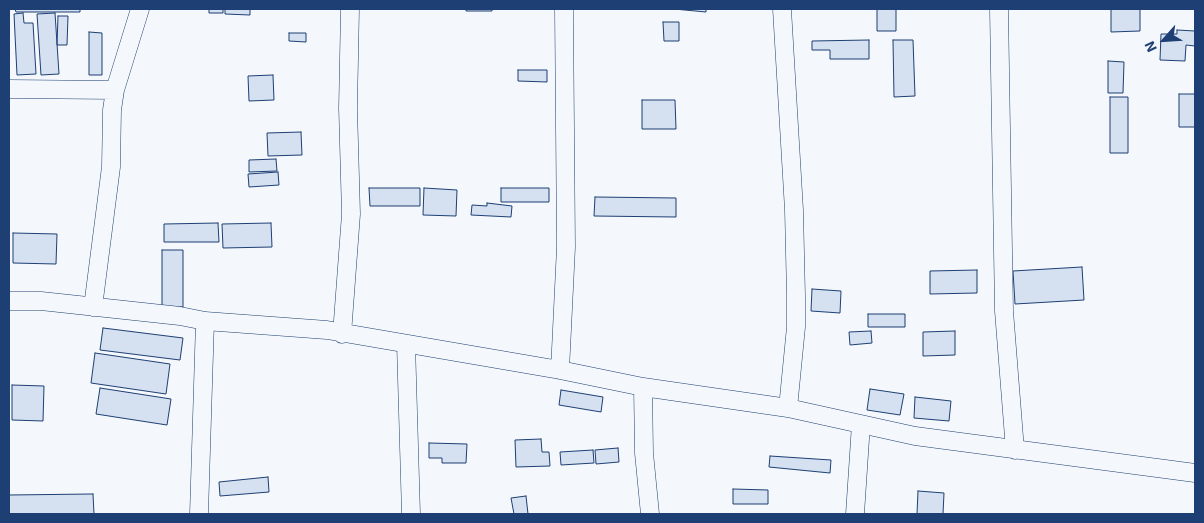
<!DOCTYPE html>
<style>
body{margin:0}
#map{position:relative;width:1204px;height:523px;overflow:hidden;background:#f4f7fb;font-family:"Exo 2",sans-serif}
canvas{display:block}
.frame{position:absolute;inset:0;border:10px solid #1d3f73;pointer-events:none}
.north{position:absolute;left:1139px;top:15px;width:50px;height:50px;-webkit-text-stroke:4px #f4f7fb;paint-order:stroke;rotate:244deg;font-size:14px;font-weight:700;line-height:20px;text-align:center;color:#1d3f73}
.north::after{content:'';display:block;margin:auto;width:18px;height:22px;background:#1d3f73;clip-path:polygon(50% 0,100% 100%,50% 72%,0 100%)}
</style>
<div id="map">
<canvas width="1204" height="523"></canvas>
<div class="frame"></div>
<div class="north">N</div>
</div>
<script>
const g = document.querySelector('canvas').getContext('2d');
g.lineJoin = 'round';
function fillPath(path, color) {
  g.fillStyle = color;
  g.fill(path, 'evenodd');
}
function toPath(rows) {
  const path = new Path2D();
  for (const r of rows) {
    path.moveTo(r[0], r[1]);
    for (let i = 2; i < r.length; i += 2) path.lineTo(r[i], r[i + 1]);
  }
  return path;
}
function stroke(path, color, width, dash) {
  g.strokeStyle = color;
  g.lineWidth = width;
  g.lineCap = dash ? 'butt' : 'round';
  g.setLineDash(dash || []);
  g.stroke(path);
}
const building = toPath([
 [15,9,80,9,80,12,16,12,15,9],
 [209,9,223,9,223,13,209,13,209,9],
 [225,9,250,9,250,15,225,14,225,9],
 [466,9,492,9,492,11,466,11,466,9],
 [674,9,706,9,706,12,674,9],
 [877,9,896,9,896,31,877,31,877,9],
 [1111,9,1140,9,1140,31,1111,32,1111,9],
 [23,13,24,23,33,23,36,74,17,75,14,14,23,13],
 [55,13,59,74,41,75,37,14,55,13],
 [58,16,68,16,67,45,57,45,58,16],
 [663,22,679,22,679,41,664,41,663,22],
 [1177,30,1195,31,1195,46,1186,45,1185,61,1160,60,1161,34,1177,34,1177,30],
 [89,32,102,33,102,75,89,75,89,32],
 [289,33,306,33,306,42,289,41,289,33],
 [869,40,869,59,830,59,830,50,812,50,812,41,869,40],
 [893,40,913,40,915,96,894,97,893,40],
 [1108,61,1124,62,1123,93,1108,93,1108,61],
 [518,70,547,70,547,82,518,81,518,70],
 [273,75,274,100,249,101,248,76,273,75],
 [1179,94,1195,94,1195,127,1179,127,1179,94],
 [1110,97,1128,97,1128,153,1110,153,1110,97],
 [642,100,675,100,676,129,642,129,642,100],
 [301,132,302,155,268,156,267,133,301,132],
 [276,159,277,171,249,172,249,160,276,159],
 [278,172,279,185,249,187,248,174,278,172],
 [369,188,420,188,420,206,370,206,369,188],
 [424,188,457,190,456,216,423,215,424,188],
 [501,188,549,188,549,202,501,202,501,188],
 [595,197,676,198,676,217,594,216,595,197],
 [487,203,512,206,511,217,471,215,472,205,487,206,487,203],
 [218,223,219,242,164,242,164,224,218,223],
 [271,223,272,247,223,248,222,224,271,223],
 [13,233,57,234,56,264,13,263,13,233],
 [162,250,183,250,183,307,162,307,162,250],
 [1082,267,1084,300,1015,304,1013,271,1082,267],
 [977,270,977,293,930,294,930,271,977,270],
 [812,289,841,291,840,313,811,311,812,289],
 [868,314,905,314,905,327,868,327,868,314],
 [103,328,183,338,180,360,100,350,103,328],
 [871,331,872,343,850,345,849,332,871,331],
 [955,331,955,355,923,356,923,332,955,331],
 [95,353,170,364,166,394,91,383,95,353],
 [12,385,44,386,43,421,12,420,12,385],
 [100,388,171,399,167,425,96,414,100,388],
 [870,389,904,394,900,415,867,410,870,389],
 [561,390,603,397,601,412,559,405,561,390],
 [915,397,951,401,949,421,914,418,915,397],
 [541,439,542,452,549,452,550,466,516,467,515,440,541,439],
 [429,443,467,444,466,463,442,463,442,458,429,458,429,443],
 [618,448,619,462,596,464,595,450,618,448],
 [593,450,594,463,561,465,560,452,593,450],
 [770,456,831,460,830,473,769,467,770,456],
 [268,477,269,492,220,496,219,482,268,477],
 [733,489,768,490,768,504,733,504,733,489],
 [918,491,944,493,943,514,917,514,918,491],
 [93,494,94,514,9,514,9,495,93,494],
 [526,496,528,514,514,514,511,498,526,496]
]);
fillPath(building, '#d5e0f0');
stroke(building, '#1d3f73', 1);
const street = toPath([
 [782,9,794,210,796,296,796,327,788,408],
 [999,9,1004,311,1015,450],
 [9,89,115,90],
 [9,301,41,301,180,316,205,321,327,330,560,370,643,387,788,408,915,436,1195,473],
 [93,307,111,167,112,110,115,90,140,9],
 [342,334,351,214,348,108,350,9],
 [406,344,411,514],
 [560,370,566,247,564,9],
 [643,387,644,453,650,514],
 [199,514,205,321],
 [855,514,861,424]
]);
stroke(street, '#1d3f73', 19);
stroke(street, '#f4f7fb', 18);
</script>
